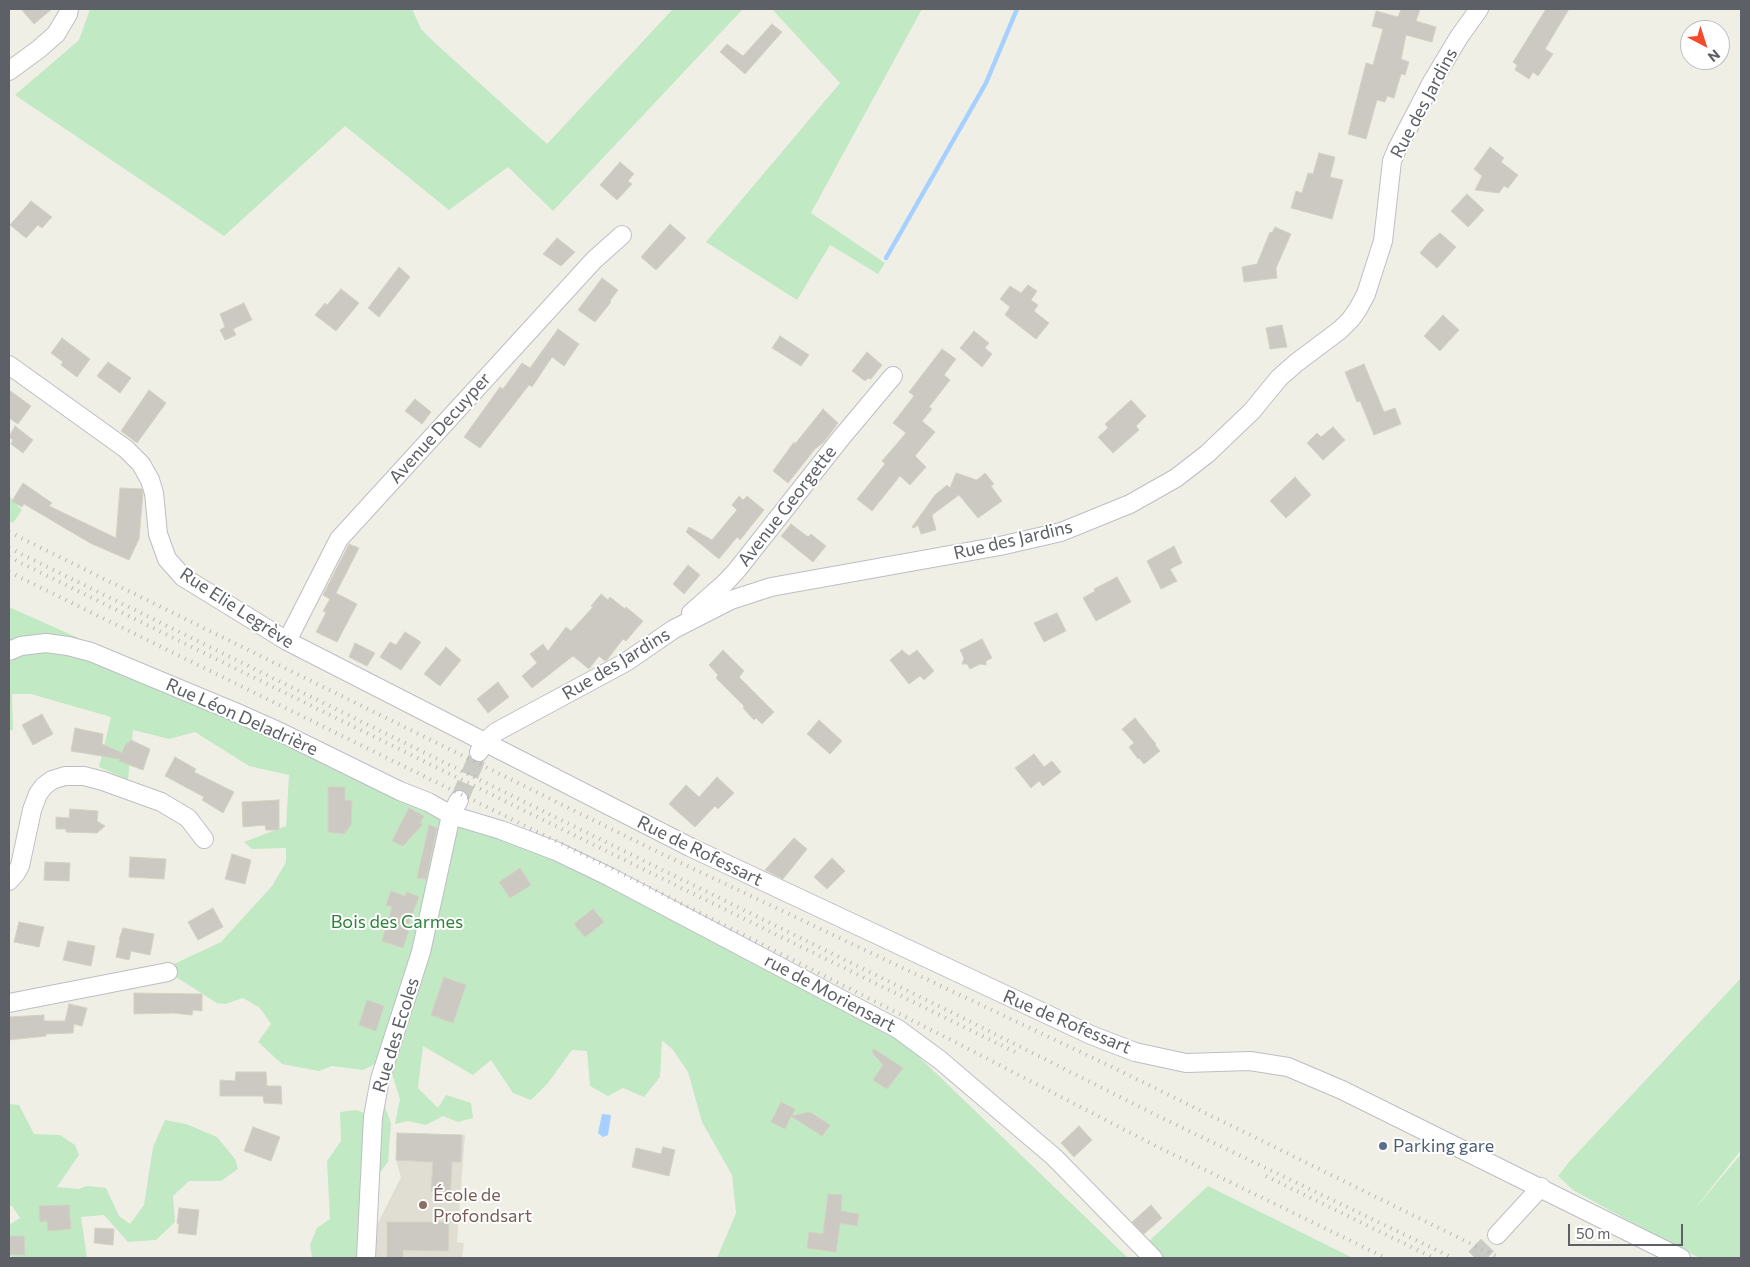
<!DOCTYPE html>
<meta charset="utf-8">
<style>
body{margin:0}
#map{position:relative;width:1750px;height:1267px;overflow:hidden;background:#f0efe5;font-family:Commissioner,sans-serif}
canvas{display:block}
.frame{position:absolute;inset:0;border:10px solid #5d6066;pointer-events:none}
.north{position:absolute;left:1680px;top:20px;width:50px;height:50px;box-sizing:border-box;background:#fff;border:1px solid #bebfc2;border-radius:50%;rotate:140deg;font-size:14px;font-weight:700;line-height:20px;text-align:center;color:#5d6066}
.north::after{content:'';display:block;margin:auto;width:18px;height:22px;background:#f24b2a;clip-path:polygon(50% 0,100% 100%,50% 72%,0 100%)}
.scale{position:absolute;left:1568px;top:1224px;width:115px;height:22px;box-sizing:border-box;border:2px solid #5d6066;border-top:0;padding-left:6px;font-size:15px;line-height:18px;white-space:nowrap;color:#5d6066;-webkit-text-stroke:4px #fff;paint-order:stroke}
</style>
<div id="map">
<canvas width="1750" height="1267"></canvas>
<div class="frame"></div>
<div class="north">N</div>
<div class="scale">50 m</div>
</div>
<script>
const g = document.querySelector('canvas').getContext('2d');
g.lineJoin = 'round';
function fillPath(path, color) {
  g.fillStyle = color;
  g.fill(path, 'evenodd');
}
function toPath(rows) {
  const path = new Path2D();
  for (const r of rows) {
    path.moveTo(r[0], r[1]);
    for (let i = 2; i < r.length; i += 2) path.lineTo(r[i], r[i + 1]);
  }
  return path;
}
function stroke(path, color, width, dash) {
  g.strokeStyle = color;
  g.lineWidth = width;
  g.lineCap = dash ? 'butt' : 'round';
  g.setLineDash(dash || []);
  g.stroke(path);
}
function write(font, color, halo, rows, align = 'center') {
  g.font = font + ' Commissioner,sans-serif';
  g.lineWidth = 4;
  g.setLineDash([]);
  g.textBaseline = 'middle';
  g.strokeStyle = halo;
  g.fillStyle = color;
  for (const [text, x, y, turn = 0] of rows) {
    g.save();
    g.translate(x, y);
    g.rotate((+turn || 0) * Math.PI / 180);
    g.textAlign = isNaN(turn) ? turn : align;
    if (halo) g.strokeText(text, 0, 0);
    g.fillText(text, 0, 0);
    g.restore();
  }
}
fillPath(toPath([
 [397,1133,465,1135,457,1242,464,1243,462,1258,372,1258,373,1233,401,1177,396,1160]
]), '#e0ded3');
fillPath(toPath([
 [90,9,412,9,421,29,435,43,547,144,673,9,743,9,553,211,508,167,449,210,345,126,224,236,15,95,79,40],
 [772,9,922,9,811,213,885,263,878,274,830,245,797,300,706,242,840,83],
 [9,496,22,510,13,523,9,521],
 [9,607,148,669,571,863,889,1028,1128,1258,717,1258,736,1213,732,1175,702,1122,688,1072,673,1050,662,1040,660,1077,644,1097,623,1088,608,1096,590,1086,587,1051,572,1050,548,1083,531,1100,513,1093,491,1060,473,1075,423,1046,418,1088,438,1108,446,1095,471,1103,473,1118,458,1122,443,1116,426,1125,408,1121,395,1124,400,1099,387,1058,363,1070,332,1066,319,1071,282,1064,258,1042,271,1024,260,1008,243,998,225,1004,217,1003,168,972,172,965,221,942,272,886,286,862,286,848,252,849,244,842,286,826,289,775,249,766,195,732,169,739,133,730,128,780,99,767,111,717,31,694,12,694,13,731,9,729],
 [1741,978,1741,1150,1693,1211,1741,1154,1741,1258,1700,1258,1669,1243,1573,1190,1558,1176,1569,1162],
 [9,1104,19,1105,34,1134,60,1135,75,1145,79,1155,57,1187,79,1189,87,1186,106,1188,119,1216,130,1224,144,1205,153,1147,165,1120,186,1124,217,1137,235,1159,238,1169,221,1181,189,1181,173,1196,175,1222,156,1240,128,1242,104,1215,81,1217,87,1258,12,1258,9,1225,20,1218,12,1206,9,1206],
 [385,1107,391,1123,388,1162,375,1179,366,1258,312,1258,310,1245,317,1228,330,1219,327,1161,341,1141,340,1112,357,1110,373,1117],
 [1208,1186,1353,1258,1163,1258,1149,1241]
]), '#c1e9c4');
fillPath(toPath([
 [602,1114,611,1115,608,1135,603,1137,598,1133]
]), '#a6d0ff');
stroke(toPath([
 [886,258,986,83,1017,9]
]), '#a6d0ff', 4.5);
const building = toPath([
 [21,9,52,9,34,24,21,9],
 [1401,9,1420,9,1416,21,1436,27,1432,42,1406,35,1401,59,1409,62,1405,75,1401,74,1394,98,1387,96,1385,102,1377,100,1366,139,1348,134,1366,63,1373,65,1383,29,1372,26,1376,11,1398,17,1401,9],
 [1546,9,1569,9,1545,49,1553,54,1538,76,1533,72,1529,79,1515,70,1517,65,1513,62,1546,9],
 [772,24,782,32,745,74,720,52,727,44,743,56,772,24],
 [1490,147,1504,158,1501,162,1518,175,1508,188,1504,186,1499,193,1475,190,1482,176,1474,169,1490,147],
 [1319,153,1335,157,1330,177,1343,180,1332,219,1291,208,1296,191,1302,193,1308,173,1313,174,1319,153],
 [620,162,634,174,628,181,632,184,617,200,600,185,620,162],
 [1467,194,1484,210,1468,227,1451,211,1467,194],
 [31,201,52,217,42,228,38,225,26,238,10,225,31,201],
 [670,224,686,238,656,270,641,257,670,224],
 [1275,227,1291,234,1276,268,1277,278,1244,282,1242,267,1257,264,1270,232,1272,233,1275,227],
 [1440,233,1456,247,1437,268,1420,253,1430,241,1440,233],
 [557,238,575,252,561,266,543,254,557,238],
 [399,267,410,277,379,317,368,308,399,267],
 [602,278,618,290,610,301,611,302,595,322,578,310,602,278],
 [1028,285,1037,291,1031,300,1038,305,1034,311,1049,323,1036,339,1005,315,1010,307,1000,299,1010,286,1021,293,1028,285],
 [341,289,359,303,336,331,315,315,325,303,327,305,341,289],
 [244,303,252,320,233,329,236,335,225,340,220,330,225,327,220,314,244,303],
 [1443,315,1459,330,1440,351,1424,336,1443,315],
 [1282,325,1287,347,1270,349,1266,328,1282,325],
 [558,329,579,344,564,366,552,357,532,387,529,385,480,448,464,437,500,387,503,389,522,363,530,368,558,329],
 [974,331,989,343,985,348,992,354,982,367,960,348,974,331],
 [780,336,809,355,801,366,772,348,780,336],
 [62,338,90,359,77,377,61,365,63,362,51,353,62,338],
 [942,349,956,359,944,375,950,380,929,407,932,409,922,421,935,432,915,456,926,467,910,485,900,476,872,511,857,499,885,464,882,461,906,433,893,423,914,396,909,392,942,349],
 [867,352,882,365,871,379,868,378,865,381,852,371,867,352],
 [108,362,131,378,120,393,97,376,108,362],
 [1364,364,1384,412,1395,408,1401,424,1374,435,1360,401,1357,402,1345,372,1364,364],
 [9,390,31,406,18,424,9,418,9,390],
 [149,390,166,403,137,443,121,431,149,390],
 [415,399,431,412,422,424,405,411,415,399],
 [1131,400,1146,416,1136,426,1139,430,1113,453,1098,437,1108,428,1105,424,1131,400],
 [823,409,838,423,824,442,815,449,788,483,773,471,794,442,795,444,823,409],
 [15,426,33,440,23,453,11,444,13,440,9,437,15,426],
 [1333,427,1345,440,1323,460,1307,443,1317,433,1321,437,1333,427],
 [956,473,977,480,985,473,994,484,991,486,1002,501,978,518,959,495,932,515,936,530,921,534,918,525,914,528,912,527,935,495,947,485,950,488,956,473],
 [1295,477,1311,495,1286,518,1270,501,1295,477],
 [23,483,52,503,49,506,116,538,120,488,142,489,143,493,139,539,129,560,90,543,24,504,22,507,12,501,23,483],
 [739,496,743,500,747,496,764,510,740,540,737,537,719,559,686,532,689,527,712,540,737,510,732,505,739,496],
 [791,524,808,537,811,534,826,546,813,562,781,536,791,524],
 [349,544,359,548,336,593,357,604,337,642,316,632,326,613,323,611,330,599,323,595,349,544],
 [1174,546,1182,563,1170,569,1177,581,1161,589,1147,561,1174,546],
 [688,565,700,575,684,594,673,584,688,565],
 [1117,577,1131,602,1096,621,1083,598,1095,591,1094,589,1117,577],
 [601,594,608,600,610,597,625,609,626,607,643,621,626,641,623,639,607,660,605,661,599,656,589,669,573,656,532,688,522,676,537,663,530,654,543,644,548,651,566,627,571,631,593,607,591,606,601,594],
 [1057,613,1066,631,1044,642,1034,623,1057,613],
 [405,632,421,642,401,670,380,657,390,642,396,645,405,632],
 [982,639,992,658,986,661,986,665,980,664,970,669,967,664,962,664,964,658,960,650,982,639],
 [355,643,375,653,367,666,349,657,355,643],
 [446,647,461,660,440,686,424,674,446,647],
 [723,650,744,671,739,677,774,712,762,724,756,718,754,720,743,708,744,706,716,678,718,675,709,665,723,650],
 [902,650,909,656,917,650,934,671,924,680,920,676,909,684,890,660,902,650],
 [498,682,509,697,488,713,477,699,498,682],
 [42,714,53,734,33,745,22,725,42,714],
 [1135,718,1156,744,1155,745,1160,751,1144,764,1139,758,1138,759,1129,747,1134,743,1122,729,1135,718],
 [819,720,842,741,830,754,807,734,819,720],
 [75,728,103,734,102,744,122,753,125,745,131,740,150,749,143,770,119,761,120,759,71,751,75,728],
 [1034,754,1044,767,1052,761,1061,772,1043,786,1039,781,1031,788,1015,768,1034,754],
 [175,757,196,769,194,772,234,792,223,813,202,800,204,797,165,776,175,757],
 [717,777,734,793,718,809,715,806,695,827,669,804,686,785,699,797,717,777],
 [328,787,345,787,345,800,352,801,351,825,344,834,328,832,328,787],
 [279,800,279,830,266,830,265,825,243,827,242,802,279,800],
 [409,808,424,816,420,823,423,824,403,846,392,841,409,808],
 [70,809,98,811,97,821,105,826,97,833,66,832,66,829,56,829,56,817,69,818,70,809],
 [429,825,437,828,426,879,417,878,429,825],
 [794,838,807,849,783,879,765,870,794,838],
 [232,854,251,860,245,884,225,879,232,854],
 [130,857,166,859,164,879,129,877,130,857],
 [832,858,845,871,827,889,814,877,832,858],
 [45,862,70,863,69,881,44,880,45,862],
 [520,868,531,885,510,898,499,882,520,868],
 [391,891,405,896,407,892,419,897,406,929,409,930,403,948,382,941,392,907,386,905,391,891],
 [213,908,223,927,198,940,188,922,213,908],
 [593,909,604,922,585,937,574,924,593,909],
 [19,922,44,927,39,947,14,942,19,922],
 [123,928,154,934,150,955,131,951,129,960,116,957,120,939,119,939,123,928],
 [68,941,95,946,91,966,63,960,68,941],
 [444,977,466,985,453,1023,431,1015,444,977],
 [134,993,202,994,202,1011,193,1010,192,1015,173,1013,134,1014,134,993],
 [367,1000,384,1006,376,1031,359,1025,367,1000],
 [69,1004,87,1008,82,1026,74,1024,73,1033,46,1034,46,1036,9,1040,9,1017,44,1015,44,1021,65,1021,69,1004],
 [874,1049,903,1068,887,1089,873,1080,883,1065,872,1052,874,1049],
 [236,1072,266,1072,267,1086,281,1086,282,1104,264,1103,263,1096,220,1096,220,1080,235,1081,236,1072],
 [781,1102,795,1109,792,1116,810,1112,830,1125,822,1136,791,1116,785,1129,771,1122,781,1102],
 [1079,1126,1092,1140,1074,1157,1061,1143,1079,1126],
 [253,1127,280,1137,271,1161,244,1151,253,1127],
 [397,1133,462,1135,461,1162,452,1162,450,1201,431,1191,433,1162,396,1160,397,1133],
 [663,1147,675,1150,669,1176,632,1167,636,1148,661,1154,663,1147],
 [828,1194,842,1195,841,1211,859,1214,857,1226,840,1223,836,1252,807,1248,809,1232,823,1234,828,1194],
 [69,1205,71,1229,48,1231,47,1221,40,1222,39,1206,69,1205],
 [1151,1205,1162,1218,1144,1234,1132,1222,1151,1205],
 [179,1208,199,1210,196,1235,178,1233,179,1224,177,1223,179,1208],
 [387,1222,449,1222,448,1251,403,1250,403,1258,387,1258,387,1222],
 [95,1228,114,1229,113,1245,94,1243,95,1228],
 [9,1236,24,1236,25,1255,9,1255,9,1236]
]);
fillPath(building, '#cbc9c2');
stroke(building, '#d5d1c3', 1);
stroke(toPath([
 [459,800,479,753],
 [1475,1258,1497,1235]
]), '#cbcbc5', 18, [18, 9]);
const minor = toPath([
 [9,71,39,49,56,34,68,14,69,9],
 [9,365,126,449,141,464,150,480,154,493,158,534,167,559,183,577,287,641,690,847,1091,1035,1135,1052,1186,1063,1250,1061,1288,1067,1342,1090,1681,1258],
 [691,613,725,583,737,570,841,438,893,376],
 [287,641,339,539,594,260,622,235],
 [9,651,21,646,46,643,68,646,91,652,235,712,282,733,400,791,428,802,451,815,501,830,556,851,610,877,858,1008,898,1029,940,1060,1054,1157,1153,1258],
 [479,752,484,743,496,732,626,662,674,629,731,600,771,587,1000,546,1061,532,1130,504,1176,478,1207,454,1252,411,1279,378,1296,363,1340,330,1351,319,1358,309,1366,294,1383,241,1392,161,1397,149,1432,82,1459,37,1479,9],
 [9,881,16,873,20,866,32,810,38,794,44,786,52,780,65,776,84,776,103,781,161,802,188,818,204,839],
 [9,1003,168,972],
 [1497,1235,1541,1187],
 [366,1258,373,1117,380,1079,421,952,451,815,459,800]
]);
stroke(minor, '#bdbec4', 20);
stroke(minor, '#fff', 18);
stroke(toPath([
 [9,532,660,853,1108,1065,1500,1258],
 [9,548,959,1016,1162,1118,1453,1258],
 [9,557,1019,1054],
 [9,572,625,875,955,1042,1156,1146,1386,1258],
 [1266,1176,1434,1258]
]), '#b6b7b7', 4, [1, 6]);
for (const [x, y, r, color] of [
 [1383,1146,5,"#5c6f8a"],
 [423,1205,5,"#8d6e63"]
]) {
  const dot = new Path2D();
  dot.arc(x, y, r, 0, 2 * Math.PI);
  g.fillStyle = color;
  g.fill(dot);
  stroke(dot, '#fff', 2);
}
write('18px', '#5d6066', '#fff', [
 ["Rue des Jardins",1424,103,-62],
 ["Avenue Decuyper",440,428,-48],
 ["Avenue Georgette",787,506,-52],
 ["Rue des Jardins",1013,540,-13],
 ["Rue Elie Legrève",237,608,33],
 ["Rue des Jardins",616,664,-31],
 ["Rue Léon Deladrière",242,717,24],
 ["Rue de Rofessart",700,851,26],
 ["rue de Moriensart",830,993,28],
 ["Rue de Rofessart",1067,1022,23],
 ["Rue des Ecoles",396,1035,-73]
]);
write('18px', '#30823b', '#fff', [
 ["Bois des Carmes",397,922]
]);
write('18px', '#4e5e75', '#fff', [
 ["Parking gare",1393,1146]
], 'left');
write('18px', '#785e54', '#fff', [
 ["École de",433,1195],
 ["Profondsart",433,1216]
], 'left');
</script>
